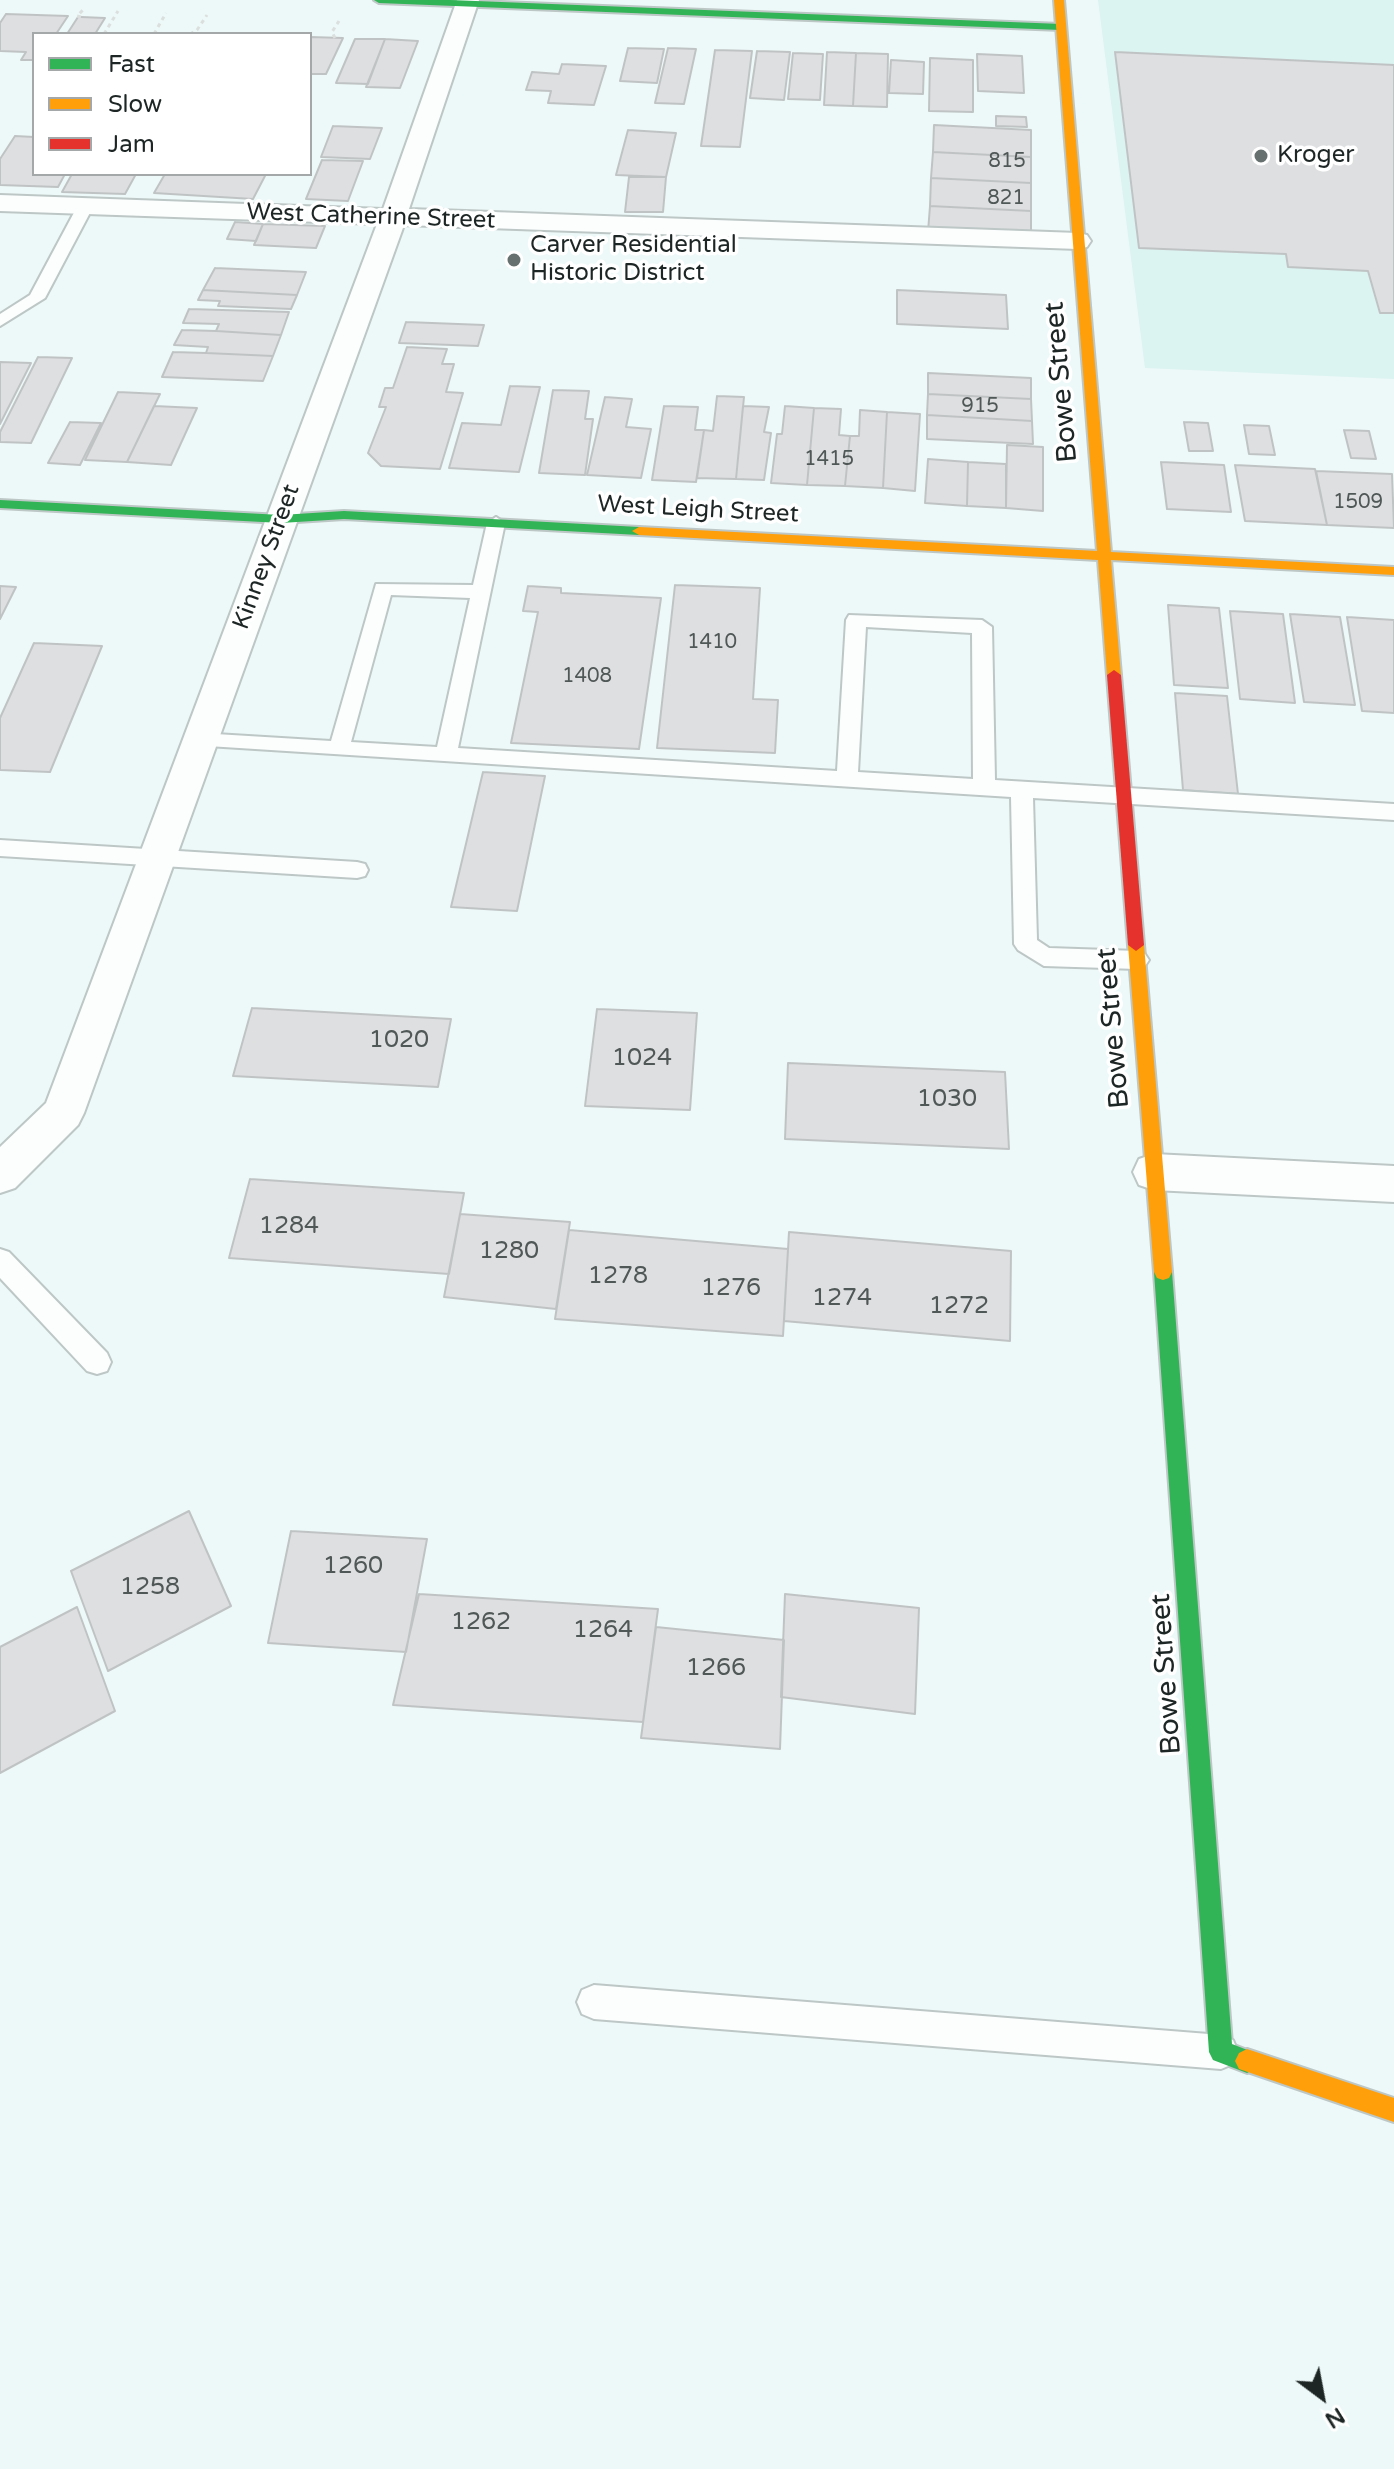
<!DOCTYPE html>
<style>
body{margin:0}
#map{position:relative;width:1394px;height:2469px;overflow:hidden;background:#edf9f8;font-family:"Varela Round",sans-serif}
canvas{display:block}
.legend{position:absolute;left:32px;top:32px;width:280px;height:144px;box-sizing:border-box;background:#fff;border:2px solid #a5a8a8;margin:0;padding:10px 14px;list-style:none;font-size:24px;color:#1d2625}
.legend li{display:flex;align-items:center;gap:16px;height:40px}
.legend b{width:40px;border:2px solid #a5a8a8}
.north{position:absolute;left:1282px;top:2357px;width:80px;height:80px;-webkit-text-stroke:6px #fff;paint-order:stroke;rotate:148deg;font-size:22px;font-weight:700;line-height:32px;text-align:center;color:#1d2625}
.north::after{content:'';display:block;margin:auto;width:28px;height:36px;background:#1d2625;clip-path:polygon(50% 0,100% 100%,50% 72%,0 100%)}
</style>
<div id="map">
<canvas width="1394" height="2469"></canvas>
<ul class="legend">
<li><b style="height:10px;background:#30b455"></b>Fast</li>
<li><b style="height:10px;background:#ff9f0a"></b>Slow</li>
<li><b style="height:10px;background:#e5322d"></b>Jam</li>
</ul>
<div class="north">N</div>
</div>
<script>
const g = document.querySelector('canvas').getContext('2d');
g.lineJoin = 'round';
function fillPath(path, color) {
  g.fillStyle = color;
  g.fill(path, 'evenodd');
}
function toPath(rows) {
  const path = new Path2D();
  for (const r of rows) {
    path.moveTo(r[0], r[1]);
    for (let i = 2; i < r.length; i += 2) path.lineTo(r[i], r[i + 1]);
  }
  return path;
}
function stroke(path, color, width, dash) {
  g.strokeStyle = color;
  g.lineWidth = width;
  g.lineCap = dash ? 'butt' : 'round';
  g.setLineDash(dash || []);
  g.stroke(path);
}
function write(font, color, halo, rows, align = 'center') {
  g.font = font + ' "Varela Round",sans-serif';
  g.lineWidth = 7;
  g.setLineDash([]);
  g.textBaseline = 'middle';
  g.strokeStyle = halo;
  g.fillStyle = color;
  for (const [text, x, y, turn = 0] of rows) {
    g.save();
    g.translate(x, y);
    g.rotate((+turn || 0) * Math.PI / 180);
    g.textAlign = isNaN(turn) ? turn : align;
    if (halo) g.strokeText(text, 0, 0);
    g.fillText(text, 0, 0);
    g.restore();
  }
}
fillPath(toPath([
 [1098,0,1394,0,1394,379,1145,368]
]), '#dbf3f1');
const building = toPath([
 [6,14,68,16,56,34,34,34,34,60,21,60,26,52,0,51,0,23,6,14],
 [78,17,81,17,105,18,95,34,67,34,78,17],
 [310,37,343,38,326,74,310,74,310,37],
 [355,39,385,39,368,84,336,83,355,39],
 [385,39,418,41,400,88,366,87,385,39],
 [628,48,664,49,657,83,620,81,628,48],
 [668,48,696,49,684,104,655,103,668,48],
 [715,50,752,51,740,147,701,146,715,50],
 [757,51,790,52,784,100,750,98,757,51],
 [827,52,856,53,853,106,824,105,827,52],
 [1115,52,1394,65,1394,313,1380,313,1368,271,1288,267,1286,254,1139,248,1115,52],
 [793,53,823,54,820,100,788,99,793,53],
 [856,53,888,54,887,107,853,106,856,53],
 [977,54,1022,56,1024,93,978,91,977,54],
 [930,58,973,60,973,112,929,111,930,58],
 [891,60,924,62,923,94,889,93,891,60],
 [562,64,606,66,594,105,548,103,551,91,526,90,532,72,559,74,562,64],
 [996,116,1026,117,1027,127,996,126,996,116],
 [934,125,1031,130,1031,157,933,152,934,125],
 [333,126,382,128,370,159,321,157,333,126],
 [628,130,676,133,666,177,616,175,628,130],
 [15,136,34,137,34,174,65,174,58,187,0,185,0,159,15,136],
 [933,152,1031,157,1031,183,931,178,933,152],
 [322,160,363,161,348,201,306,199,322,160],
 [72,174,136,174,125,194,62,192,72,174],
 [165,174,266,174,253,199,154,193,165,174],
 [629,177,666,177,663,212,625,212,629,177],
 [931,178,1031,183,1031,211,930,206,931,178],
 [930,206,1031,211,1031,237,928,232,930,206],
 [235,222,263,224,256,241,227,239,235,222],
 [263,224,325,226,316,248,254,245,263,224],
 [215,268,306,272,297,295,203,290,215,268],
 [203,290,297,295,291,309,218,306,220,301,198,300,203,290],
 [897,290,1006,295,1008,329,897,324,897,290],
 [189,309,289,312,281,335,216,331,219,324,183,323,189,309],
 [406,322,484,325,478,346,399,343,406,322],
 [182,330,216,331,281,335,273,356,206,353,208,347,174,345,182,330],
 [407,347,447,349,442,364,454,364,446,392,463,393,440,469,381,466,368,453,386,407,379,407,385,388,393,388,407,347],
 [173,352,206,353,273,356,263,381,162,377,173,352],
 [38,357,72,358,31,443,0,442,0,432,38,357],
 [0,362,31,363,0,424,0,362],
 [928,373,1031,378,1031,399,928,394,928,373],
 [510,386,540,387,519,472,449,468,462,423,501,425,510,386],
 [553,390,589,391,585,419,593,419,585,475,539,473,553,390],
 [118,392,160,394,127,462,85,460,118,392],
 [928,394,1031,399,1032,421,927,415,928,394],
 [717,396,744,397,736,479,697,478,704,430,713,431,717,396],
 [605,397,632,399,626,427,651,429,641,478,587,475,605,397],
 [154,406,197,408,171,465,127,462,154,406],
 [664,406,698,407,695,430,704,430,696,482,652,480,664,406],
 [743,406,769,407,764,432,771,433,764,480,736,479,743,406],
 [785,406,814,408,807,485,771,483,777,434,782,434,785,406],
 [814,408,841,409,839,435,850,436,845,486,807,485,814,408],
 [860,410,887,412,883,488,845,486,850,436,859,436,860,410],
 [887,412,920,414,915,491,883,488,887,412],
 [927,415,1032,421,1033,444,927,439,927,415],
 [70,422,101,423,80,465,48,463,70,422],
 [1184,422,1208,423,1213,451,1189,451,1184,422],
 [1244,425,1269,426,1275,455,1249,454,1244,425],
 [1344,430,1369,431,1376,459,1351,458,1344,430],
 [1007,445,1043,447,1043,511,1006,508,1007,445],
 [928,459,968,462,967,506,925,503,928,459],
 [968,462,1006,464,1006,508,967,506,968,462],
 [1161,462,1224,465,1231,512,1167,509,1161,462],
 [1235,465,1315,469,1327,525,1245,521,1235,465],
 [1316,471,1392,474,1394,528,1327,525,1316,471],
 [675,585,760,588,753,699,778,700,775,753,657,748,675,585],
 [0,586,16,587,0,619,0,586],
 [528,586,561,588,561,593,661,598,639,749,511,743,538,612,523,611,528,586],
 [1168,605,1219,608,1228,688,1174,685,1168,605],
 [1230,611,1283,614,1295,703,1240,699,1230,611],
 [1290,614,1340,617,1355,705,1304,702,1290,614],
 [1347,617,1394,620,1394,713,1362,711,1347,617],
 [34,643,102,646,50,772,0,770,0,718,34,643],
 [1175,693,1227,696,1238,794,1183,790,1175,693],
 [483,772,545,776,517,911,451,907,483,772],
 [252,1008,451,1019,438,1087,233,1076,252,1008],
 [597,1009,697,1013,690,1110,585,1106,597,1009],
 [788,1063,1005,1072,1009,1149,785,1139,788,1063],
 [250,1179,464,1193,449,1274,229,1258,250,1179],
 [460,1214,570,1222,556,1309,444,1297,460,1214],
 [569,1230,788,1249,783,1336,555,1319,569,1230],
 [789,1232,1011,1251,1010,1341,784,1321,789,1232],
 [189,1511,231,1606,108,1671,71,1571,189,1511],
 [291,1531,427,1539,406,1652,268,1643,291,1531],
 [419,1594,658,1609,643,1722,393,1705,419,1594],
 [785,1594,919,1608,915,1714,781,1697,785,1594],
 [77,1607,115,1711,0,1773,0,1647,77,1607],
 [656,1627,784,1640,780,1749,641,1738,656,1627]
]);
fillPath(building, '#dedfe1');
stroke(building, '#c0c3c4', 2);
const lane = toPath([
 [85,202,93,207,45,298,0,326,0,314,30,295,77,207,85,202],
 [496,517,505,523,458,748,837,771,846,620,849,615,982,620,992,627,995,780,1394,804,1394,820,1033,798,1037,940,1049,948,1137,951,1145,954,1149,960,1145,966,1137,969,1044,966,1018,950,1014,944,1011,797,192,745,189,740,192,735,199,733,331,741,376,584,473,585,487,523,496,517],
 [391,595,470,598,437,747,351,742,391,595],
 [866,627,972,633,973,779,858,772,866,627],
 [0,840,357,862,365,864,368,870,365,876,357,878,0,856,0,840],
 [0,1249,9,1252,107,1353,111,1362,107,1371,97,1374,87,1371,0,1278,0,1249],
 [594,1985,1221,2035,1233,2040,1238,2052,1233,2064,1221,2069,594,2019,582,2014,577,2002,582,1990,594,1985]
]);
const street = toPath([
 [457,0,479,0,409,209,1078,233,1087,235,1091,241,1087,247,1078,249,404,225,84,1113,78,1125,15,1188,0,1193,0,1147,46,1103,377,224,0,211,0,195,383,209,457,0],
 [1154,1154,1394,1166,1394,1202,1154,1190,1139,1185,1133,1172,1139,1159,1154,1154]
]);
const fast = toPath([
 [374,0,450,0,1061,24,1066,27,1061,30,379,3,374,0],
 [0,500,281,515,344,511,639,527,646,531,639,535,344,519,281,523,0,508,0,500],
 [1163,1264,1169,1266,1172,1272,1232,2044,1255,2053,1259,2061,1255,2069,1247,2073,1213,2060,1209,2052,1154,1272,1157,1266,1163,1264]
]);
const slow = toPath([
 [1054,0,1064,0,1111,552,1394,567,1394,575,1111,560,1121,675,1114,680,1107,675,1098,560,639,535,632,531,639,527,1097,551,1054,0],
 [1136,939,1144,945,1172,1272,1169,1278,1163,1280,1157,1278,1154,1272,1128,945,1136,939],
 [1247,2049,1394,2098,1394,2122,1239,2069,1235,2061,1239,2053,1247,2049]
]);
const jam = toPath([
 [1114,670,1121,675,1144,945,1136,951,1128,945,1107,675,1114,670]
]);
stroke(lane, '#bdc7c6', 4);
stroke(street, '#bdc7c6', 4);
stroke(fast, '#bdc7c6', 4);
stroke(slow, '#bdc7c6', 4);
stroke(jam, '#bdc7c6', 4);
stroke(toPath([
 [81,17,77,16,83,10],
 [104,34,118,11],
 [154,34,166,13],
 [190,34,197,30,207,15],
 [335,38,332,32,339,21]
]), '#dbdfde', 3, [4, 4]);
fillPath(lane, '#fcfefe');
fillPath(street, '#fcfefe');
fillPath(fast, '#30b455');
fillPath(slow, '#ff9f0a');
fillPath(jam, '#e5322d');
for (const [x, y, r, color] of [
 [1261,156,8,"#66706f"],
 [514,260,8,"#66706f"]
]) {
  const dot = new Path2D();
  dot.arc(x, y, r, 0, 2 * Math.PI);
  g.fillStyle = color;
  g.fill(dot);
  stroke(dot, '#fff', 3);
}
write('20px', '#505757', null, [
 ["815",1007,162],
 ["821",1006,199],
 ["915",980,407],
 ["1415",829,460],
 ["1509",1358,503],
 ["1410",712,643],
 ["1408",587,677]
]);
write('24px', '#1d2625', '#fff', [
 ["Kroger",1277,156],
 ["Carver Residential",530,246],
 ["Historic District",530,274]
], 'left');
write('24px', '#1d2625', '#fff', [
 ["West Catherine Street",371,217,2],
 ["West Leigh Street",698,510,3],
 ["Kinney Street",267,557,-70]
]);
write('24px', '#505757', null, [
 ["1020",399,1041],
 ["1024",642,1059],
 ["1030",947,1100],
 ["1284",289,1227],
 ["1280",509,1252],
 ["1278",618,1277],
 ["1276",731,1289],
 ["1274",842,1299],
 ["1272",959,1307],
 ["1260",353,1567],
 ["1258",150,1588],
 ["1262",481,1623],
 ["1264",603,1631],
 ["1266",716,1669]
]);
write('28px', '#1d2625', '#fff', [
 ["Bowe Street",1062,382,-95],
 ["Bowe Street",1114,1028,-95],
 ["Bowe Street",1167,1674,-94]
]);
</script>
